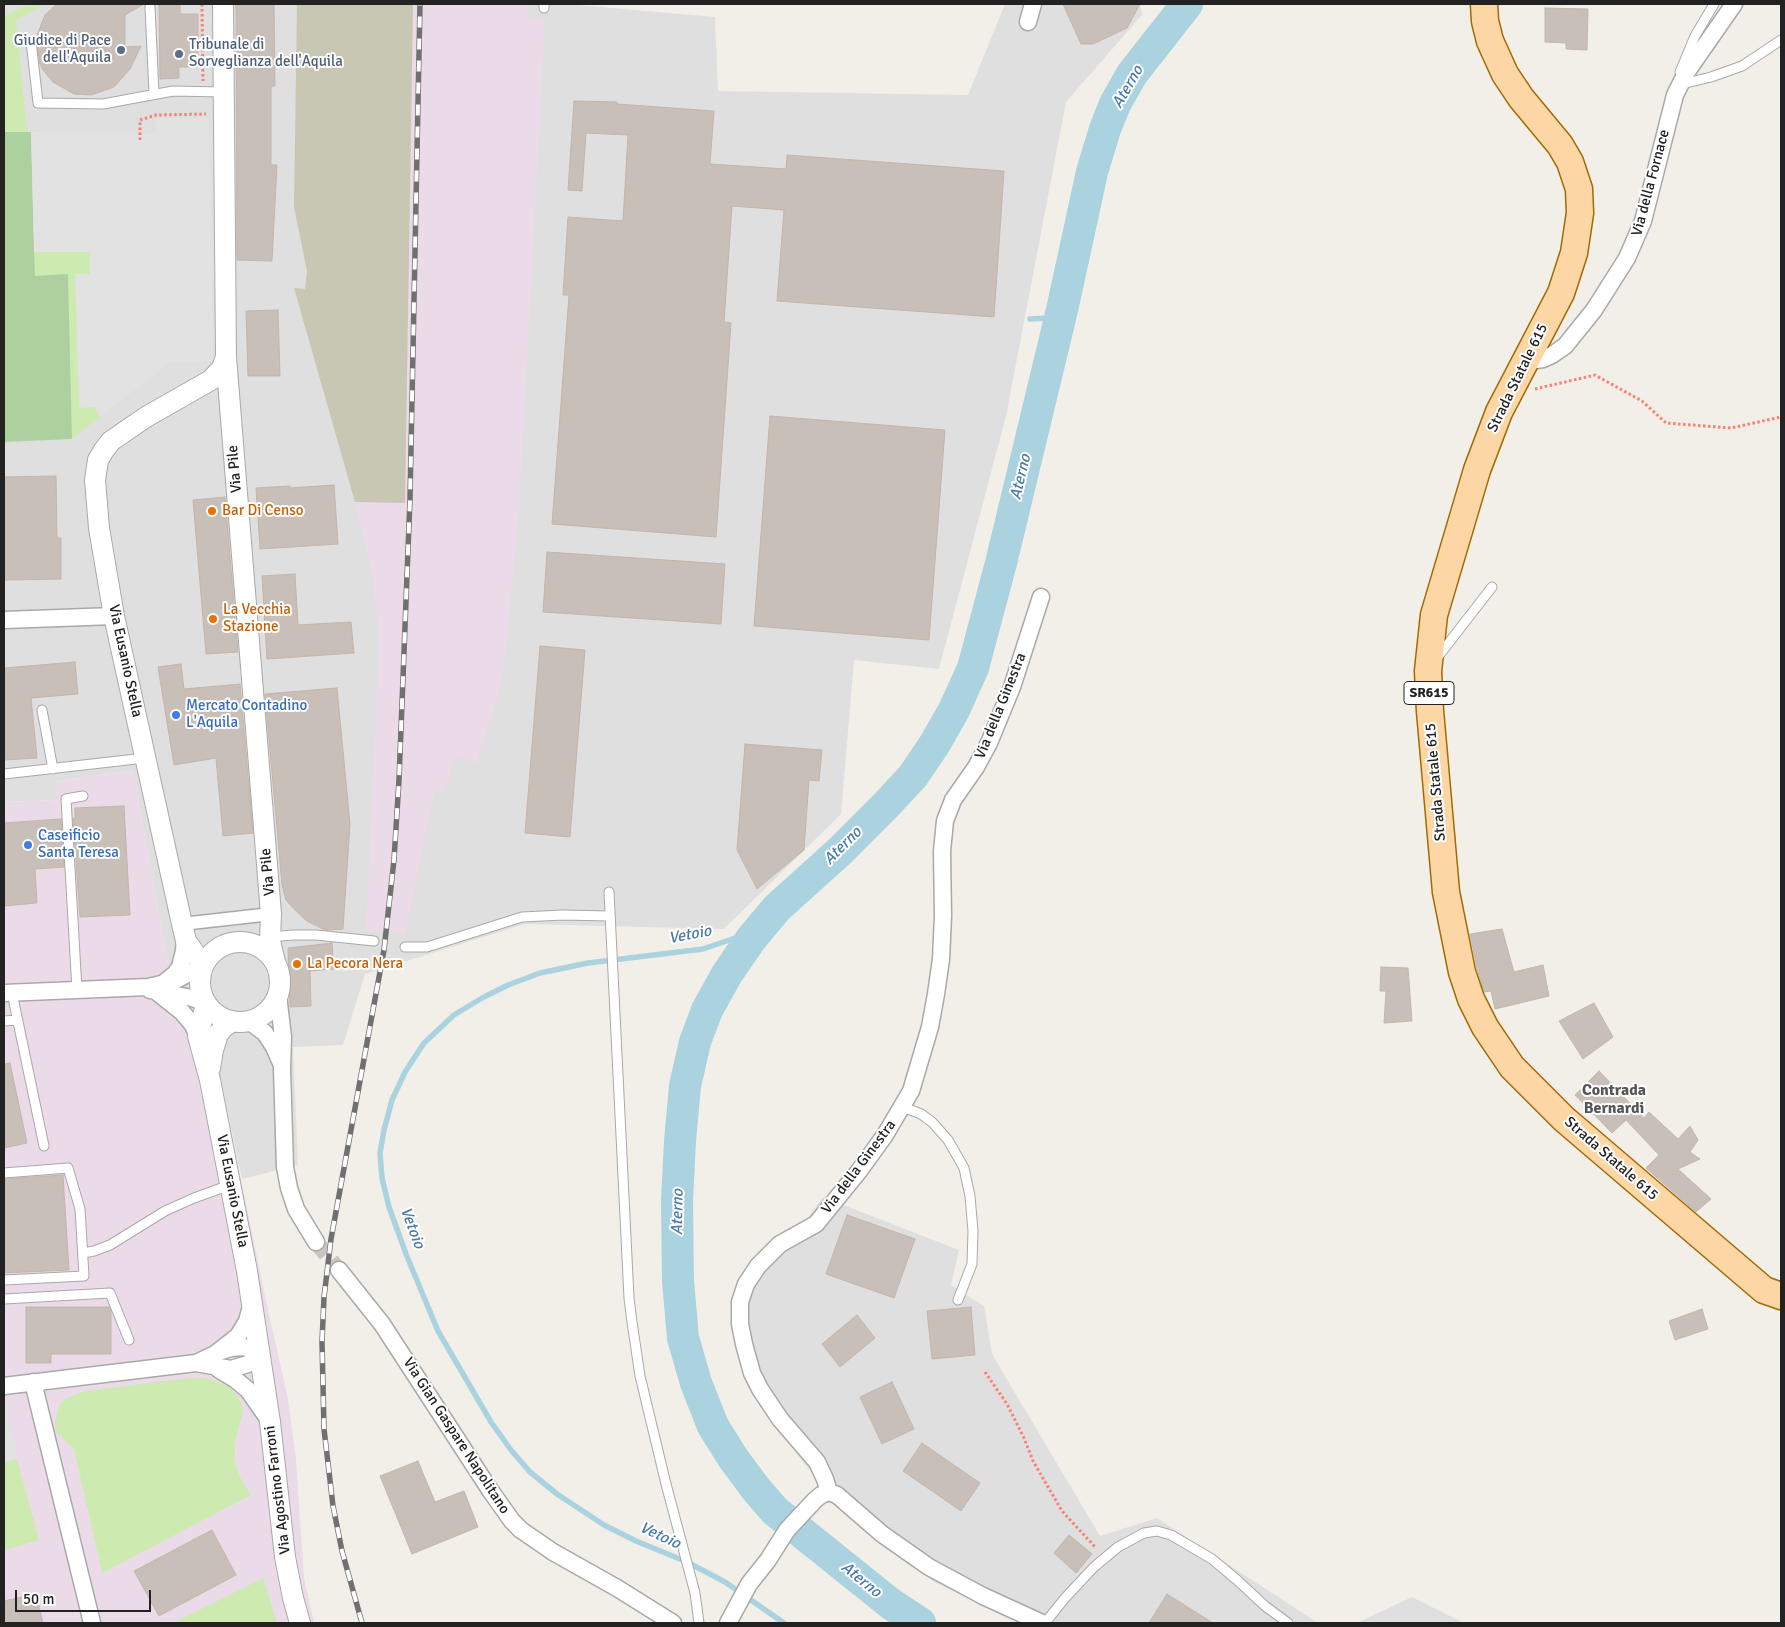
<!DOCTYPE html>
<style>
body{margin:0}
#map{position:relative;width:1785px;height:1627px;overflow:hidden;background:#f2efe9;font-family:Signika,sans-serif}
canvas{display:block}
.frame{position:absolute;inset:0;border:5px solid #222;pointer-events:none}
.scale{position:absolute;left:15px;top:1590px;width:136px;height:22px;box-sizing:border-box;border:2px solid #222;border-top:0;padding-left:6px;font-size:15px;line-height:18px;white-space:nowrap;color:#222;-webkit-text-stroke:4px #fff;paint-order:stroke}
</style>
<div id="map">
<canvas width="1785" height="1627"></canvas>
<div class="frame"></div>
<div class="scale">50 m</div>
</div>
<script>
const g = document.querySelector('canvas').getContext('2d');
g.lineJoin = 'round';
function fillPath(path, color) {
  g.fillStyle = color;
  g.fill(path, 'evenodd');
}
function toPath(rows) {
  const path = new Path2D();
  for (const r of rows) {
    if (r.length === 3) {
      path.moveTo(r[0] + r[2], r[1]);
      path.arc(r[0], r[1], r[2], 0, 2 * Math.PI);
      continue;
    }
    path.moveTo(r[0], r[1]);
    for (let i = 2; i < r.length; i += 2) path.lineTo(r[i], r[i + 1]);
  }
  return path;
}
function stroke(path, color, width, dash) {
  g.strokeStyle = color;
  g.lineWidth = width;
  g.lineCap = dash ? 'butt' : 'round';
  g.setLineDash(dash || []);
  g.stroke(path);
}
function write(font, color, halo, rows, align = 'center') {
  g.font = font + ' Signika,sans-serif';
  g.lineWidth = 4;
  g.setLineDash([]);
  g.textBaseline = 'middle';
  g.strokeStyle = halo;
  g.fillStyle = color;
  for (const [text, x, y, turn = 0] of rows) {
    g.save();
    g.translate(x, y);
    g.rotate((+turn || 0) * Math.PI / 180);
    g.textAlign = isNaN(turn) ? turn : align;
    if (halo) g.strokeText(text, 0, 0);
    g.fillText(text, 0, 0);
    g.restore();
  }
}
fillPath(toPath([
 [4,4,566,4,715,17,718,91,968,95,1005,4,1140,4,1142,15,1066,102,1006,416,939,669,854,660,841,814,724,929,525,924,365,974,343,1045,293,1047,298,1165,242,1179,217,1062,195,1062,168,963,133,771,56,781,58,800,4,802],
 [823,1197,959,1250,951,1285,984,1306,992,1354,1100,1536,1157,1518,1318,1623,1023,1623,936,1583,880,1545,811,1472,762,1407,743,1359,745,1273,803,1224],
 [1412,1597,1464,1623,1357,1623]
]), '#e0dfdf');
fillPath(toPath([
 [413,4,529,4,528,19,545,19,519,509,504,667,494,709,476,763,456,757,443,792,434,792,405,934,366,930,378,672,378,625,373,579,355,502,405,502],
 [133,771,168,963,195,1061,217,1062,266,1301,288,1399,296,1459,304,1578,314,1623,4,1623,4,802,58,800,56,781]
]), '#ebdbe8');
fillPath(toPath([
 [297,4,413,4,405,503,355,502,294,288,305,289,307,271,294,207]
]), '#c7c7b4');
fillPath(toPath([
 [29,4,45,4,16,20,27,132,4,132,4,16],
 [90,251,90,274,75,274,79,407,95,407,100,417,72,439,68,275,35,276,34,252],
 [190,1378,206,1378,219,1382,229,1387,236,1394,241,1403,243,1412,235,1442,235,1463,240,1477,251,1495,102,1573,74,1449,56,1432,55,1422,60,1404,66,1398,85,1391],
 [17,1459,39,1540,4,1550,4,1462],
 [263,1578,277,1623,173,1623]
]), '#cdebb0');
fillPath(toPath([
 [4,132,31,132,35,276,68,274,72,439,4,442]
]), '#add19e');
fillPath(toPath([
 [156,118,209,118,213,361,171,362,100,417,95,407,80,408,75,274,90,274,90,252,34,252,31,132,155,133],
 [4,1407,7,1409,17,1459,4,1462]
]), '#e2e2e2');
stroke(toPath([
 [1030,319,1049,318,1062,310],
 [763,924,744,935,703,949,588,963,540,973,508,985,482,998,454,1015,424,1043,405,1072,392,1100,384,1130,380,1153,382,1178,389,1207,406,1254,438,1331,491,1422,511,1450,530,1472,557,1494,604,1525,636,1541,687,1562,725,1582,784,1623]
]), '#aad3df', 5.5);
stroke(toPath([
 [920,1623,891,1604,775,1511,756,1489,733,1458,713,1426,696,1383,683,1338,678,1281,677,1201,680,1141,685,1086,695,1042,707,1010,727,974,751,939,777,908,839,852,888,803,913,776,934,745,954,710,973,668,1001,563,1062,310,1092,172,1105,129,1115,104,1132,74,1187,4]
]), '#aad3df', 32);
const building = toPath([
 [57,4,144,4,125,15,125,47,141,46,130,69,114,87,91,95,74,94,53,82,43,70,40,64,36,38,45,15,57,4],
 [159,4,180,4,180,14,198,14,198,67,179,67,179,78,160,79,159,4],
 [236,4,274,4,275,86,271,86,271,165,277,165,272,261,237,260,236,4],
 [1063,4,1140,4,1127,28,1093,44,1081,44,1063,4],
 [1545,8,1588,9,1587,50,1566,49,1566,43,1545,42,1545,8],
 [574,101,617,102,617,104,714,111,710,164,786,169,787,155,1004,171,994,317,777,301,784,210,732,206,724,322,731,323,716,537,552,524,569,295,563,295,568,217,623,221,628,135,586,133,582,191,568,190,574,101],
 [278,310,280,376,248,376,246,311,278,310],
 [770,416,945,430,929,640,754,626,770,416],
 [56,476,57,538,61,538,61,579,4,580,4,477,56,476],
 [334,485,338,544,260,549,256,488,290,486,290,488,334,485],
 [225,497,238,652,206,654,193,500,225,497],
 [547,552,725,564,721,624,543,612,547,552],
 [295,574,298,625,351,622,354,653,267,659,262,576,295,574],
 [540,646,585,650,570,837,525,833,540,646],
 [75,662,78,694,31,698,37,758,4,760,4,668,75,662],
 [181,664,184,689,240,684,253,833,223,836,216,758,174,765,158,667,181,664],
 [337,688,350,824,343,929,327,930,323,929,307,921,295,910,286,900,282,885,265,694,337,688],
 [745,744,822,750,819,781,809,780,804,850,757,889,737,850,745,744],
 [124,806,130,915,80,917,73,819,75,818,75,808,124,806],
 [61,819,64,867,35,869,37,903,4,906,4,823,61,819],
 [1502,929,1514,972,1543,965,1549,996,1495,1009,1491,991,1484,992,1477,968,1470,934,1502,929],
 [332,943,334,969,310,971,311,1006,290,1007,288,948,332,943],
 [1381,967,1408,968,1412,1021,1384,1023,1386,991,1380,991,1381,967],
 [1594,1003,1613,1037,1583,1059,1559,1021,1594,1003],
 [10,1063,27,1143,4,1148,4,1064,10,1063],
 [1599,1071,1644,1118,1649,1112,1678,1139,1690,1126,1698,1140,1690,1152,1700,1159,1678,1169,1711,1199,1696,1212,1646,1168,1659,1155,1626,1120,1612,1133,1575,1095,1599,1071],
 [63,1175,69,1270,4,1273,4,1179,63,1175],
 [847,1215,915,1239,894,1298,826,1274,847,1215],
 [26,1307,109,1307,111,1312,111,1354,51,1354,51,1363,26,1363,26,1307],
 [971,1307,975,1355,932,1359,927,1311,971,1307],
 [1702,1309,1708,1329,1675,1340,1669,1321,1702,1309],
 [857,1315,875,1338,840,1367,822,1344,857,1315],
 [892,1382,914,1429,882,1444,860,1397,892,1382],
 [922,1443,980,1483,961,1511,903,1471,922,1443],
 [418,1461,435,1502,464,1491,478,1527,412,1554,380,1476,418,1461],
 [212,1530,236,1575,159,1616,134,1571,212,1530],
 [1069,1535,1092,1554,1076,1573,1054,1553,1069,1535],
 [36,1594,43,1623,4,1623,4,1601,36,1594],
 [1167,1594,1213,1623,1149,1623,1167,1594]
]);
fillPath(building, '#c7bfb8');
stroke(building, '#c4b6ab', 1);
stroke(toPath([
 [316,1242,339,1270]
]), '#c8c6c1', 16, [16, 8]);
const service = toPath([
 [544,4,544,8],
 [150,7,154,94],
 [31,41,38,103,103,104,173,91,223,92],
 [1680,72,1695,36,1714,4],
 [1682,84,1711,77,1742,66,1781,40],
 [1437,658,1492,587],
 [42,710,53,769],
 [4,774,145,758],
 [609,892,629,1298,632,1322,640,1376,666,1484,695,1593,699,1623],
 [270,937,293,935,316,935,374,941],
 [405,947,427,947,522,917,563,915,610,916],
 [77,990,66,799,83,796],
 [12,993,44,1146],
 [4,1021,18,1020],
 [903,1107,921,1114,932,1122,948,1140,964,1168,970,1196,973,1231,972,1264,958,1300],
 [4,1173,68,1168,80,1209,84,1276,4,1280],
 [83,1253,94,1251,110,1245,165,1211,194,1198,230,1185],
 [4,1299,110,1293,129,1340],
 [1045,1623,1065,1598,1094,1567,1118,1547,1144,1533,1157,1531,1171,1535,1212,1559,1237,1580,1265,1606,1288,1623]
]);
const pedestrian = toPath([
 [182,924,271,914]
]);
const minor = toPath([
 [1028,22,1033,4],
 [1527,356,1536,360,1543,359,1552,355,1565,346,1594,310,1627,258,1643,221,1675,95,1686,73,1734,4],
 [4,620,114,616],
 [165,982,175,974,180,967,184,951,185,936],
 [150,990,192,998,205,1002],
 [4,993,148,987,174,981,203,966],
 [158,993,182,1012,193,1025,199,1039],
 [278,995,283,1037,282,1069,285,1167,289,1188,296,1209,316,1242],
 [244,1022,253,1024,265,1033,274,1047,281,1063],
 [339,1270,382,1324,490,1490,512,1521,521,1530,553,1552,617,1588,673,1623],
 [196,1363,231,1369,248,1364,260,1356,252,1350,244,1347,231,1348,221,1351],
 [218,1369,236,1380,248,1390,269,1420],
 [33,1382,92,1623],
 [4,1386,196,1363,215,1354,238,1336,247,1321,252,1303],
 [829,1492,825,1479,817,1462,780,1419,760,1389,752,1373,744,1344,740,1324,740,1302,746,1284,758,1266,780,1244,816,1224,859,1171,885,1135,911,1091,930,1027,936,994,941,959,943,916,942,851,945,821,953,800,976,767,989,743,1012,687,1041,597],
 [728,1623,749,1584,768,1560,787,1530,815,1500,821,1495,829,1492,837,1495,882,1534,929,1567,983,1596,1042,1623]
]);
const tertiary = toPath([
 [223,4,226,357,271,914,270,941,275,962],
 [240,982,40],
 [203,965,186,941,182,924,114,616,99,528,95,480,98,460,104,450,111,441,146,417,211,380,222,368,226,357],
 [206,1004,198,1036,210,1080,247,1271,270,1422,285,1557,293,1598,300,1623],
 [210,1068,213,1050,218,1034,224,1027,233,1021]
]);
const primary = toPath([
 [1484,4,1485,21,1490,41,1505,74,1521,98,1560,145,1570,162,1579,189,1580,213,1574,253,1561,293,1499,412,1477,470,1434,615,1428,671,1430,711,1446,892,1462,972,1471,999,1485,1027,1512,1067,1564,1119,1764,1290,1781,1296]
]);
stroke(service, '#a9a9a9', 11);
stroke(pedestrian, '#a9a9a9', 15);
stroke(minor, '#a9a9a9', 19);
stroke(tertiary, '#a9a9a9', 22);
stroke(primary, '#a06b00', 29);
stroke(toPath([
 [202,4,203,81],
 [140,140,140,120,156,115,206,114],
 [1535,389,1595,375,1642,401,1666,423,1731,428,1781,417],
 [985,1372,1007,1404,1024,1438,1033,1461,1062,1511,1096,1548]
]), '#fa8072', 3, [2.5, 2.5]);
stroke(service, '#fff', 9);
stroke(pedestrian, '#fff', 12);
stroke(minor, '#fff', 16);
stroke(tertiary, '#fff', 20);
stroke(primary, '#fcd6a4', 26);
const rail = toPath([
 [362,1623,342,1551,333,1506,324,1429,322,1342,324,1297,331,1239,384,950,394,860,399,780,410,499,420,4]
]);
stroke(rail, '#707070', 5.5);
stroke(rail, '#fff', 4, [11]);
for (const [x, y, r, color] of [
 [121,50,5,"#5c6f8a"],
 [179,54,5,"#5c6f8a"],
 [212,511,5,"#e8710a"],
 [213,619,5,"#e8710a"],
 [176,715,5,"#3f7fe0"],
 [28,845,5,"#3f7fe0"],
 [297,964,5,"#e8710a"]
]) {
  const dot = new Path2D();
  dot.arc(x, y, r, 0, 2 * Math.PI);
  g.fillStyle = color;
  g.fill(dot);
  stroke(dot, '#fff', 2);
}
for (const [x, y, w] of [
 [1429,693,50]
]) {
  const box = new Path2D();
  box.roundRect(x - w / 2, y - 11.5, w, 23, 4);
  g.fillStyle = '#fff';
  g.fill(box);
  stroke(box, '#222', 1);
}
write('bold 14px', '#222', null, [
 ["SR615",1429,693]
]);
write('15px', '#4e5e75', '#fff', [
 ["Giudice di Pace",111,41],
 ["dell'Aquila",111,58],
 ["Tribunale di",189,45,"left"],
 ["Sorveglianza dell'Aquila",189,62,"left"]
], 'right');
write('15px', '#222', '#fff', [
 ["Via della Fornace",1651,183,-75],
 ["Strada Statale 615",1518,378,-64],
 ["Via Pile",235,469,-95],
 ["Via Eusanio Stella",125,661,78],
 ["Via della Ginestra",1001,706,-68],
 ["Strada Statale 615",1436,782,-95],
 ["Via Pile",268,872,-95],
 ["Strada Statale 615",1611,1159,41],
 ["Via della Ginestra",859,1167,-53],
 ["Via Eusanio Stella",232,1191,79],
 ["Via Gian Gaspare Napolitano",456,1436,57],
 ["Via Agostino Farroni",278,1490,-97]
]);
write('15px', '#c56008', '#fff', [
 ["Bar Di Censo",222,511],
 ["La Vecchia",223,610],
 ["Stazione",223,627],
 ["La Pecora Nera",307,964]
], 'left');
write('15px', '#366cbe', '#fff', [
 ["Mercato Contadino",186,706],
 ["L'Aquila",186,723],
 ["Caseificio",38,836],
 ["Santa Teresa",38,853]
], 'left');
write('italic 16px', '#4a7aab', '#fff', [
 ["Aterno",1128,87,-60],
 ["Aterno",1021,477,-77],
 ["Aterno",843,846,-45],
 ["Vetoio",690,935,-11],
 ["Aterno",678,1212,-89],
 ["Vetoio",412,1228,69],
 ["Vetoio",660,1536,25],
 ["Aterno",861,1580,39]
]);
write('bold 16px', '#555', '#fff', [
 ["Contrada",1614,1091],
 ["Bernardi",1614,1109]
]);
</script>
